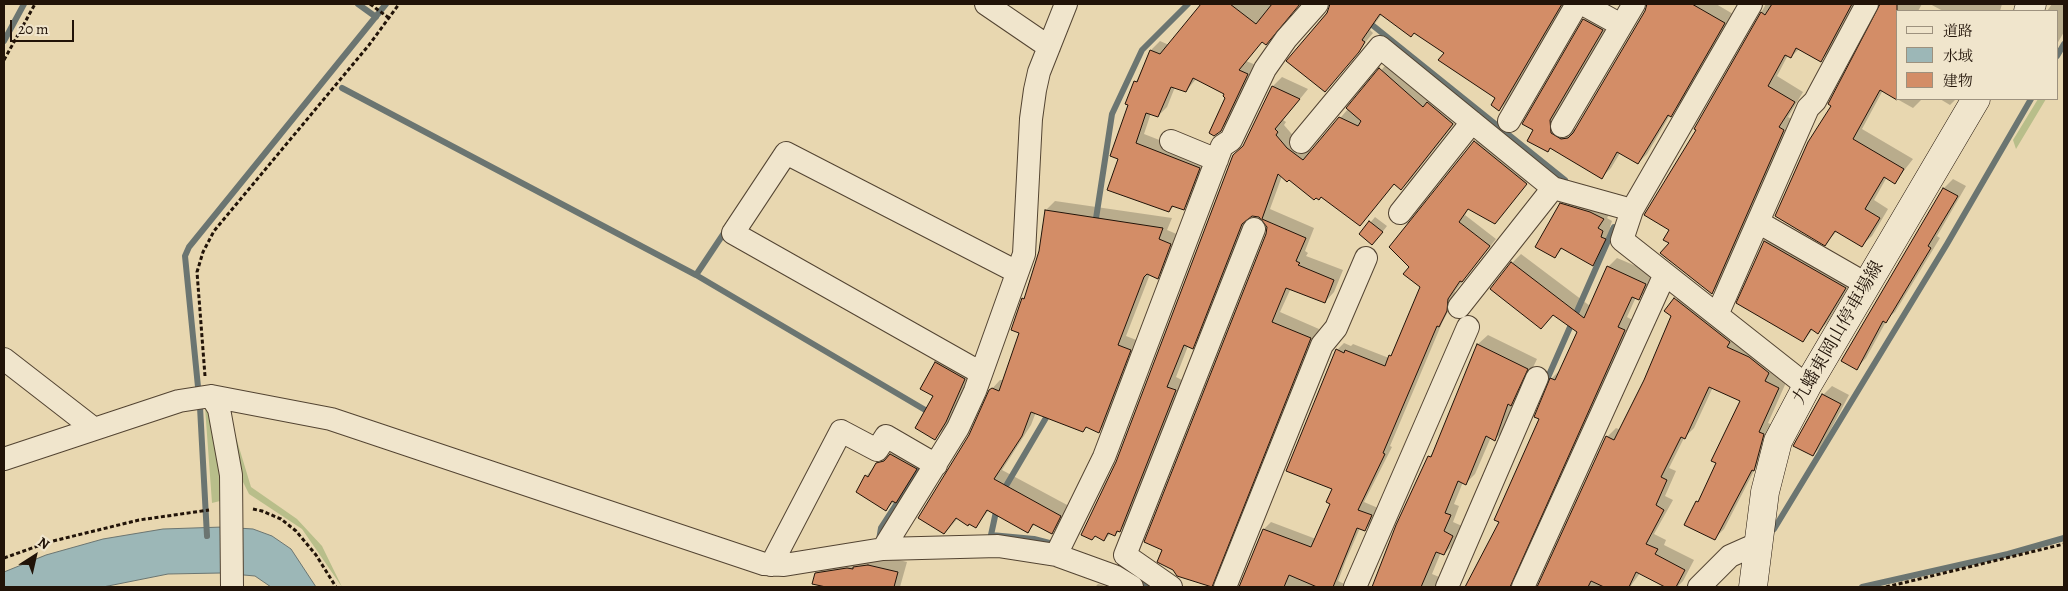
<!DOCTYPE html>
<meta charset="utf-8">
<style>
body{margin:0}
#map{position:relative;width:2068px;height:591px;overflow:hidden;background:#e8d7b0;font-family:Alegreya,"Noto Serif JP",serif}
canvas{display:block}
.frame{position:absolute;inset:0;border:5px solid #211308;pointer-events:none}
.legend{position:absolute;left:1896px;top:10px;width:162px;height:90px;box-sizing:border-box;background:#f0e5cc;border:1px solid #9d917e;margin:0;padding:6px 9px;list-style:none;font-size:15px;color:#211308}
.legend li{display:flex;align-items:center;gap:10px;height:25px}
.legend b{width:25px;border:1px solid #9d917e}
.north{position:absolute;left:10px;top:531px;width:50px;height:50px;-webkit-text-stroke:4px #f0e5cc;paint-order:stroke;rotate:35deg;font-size:14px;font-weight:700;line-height:20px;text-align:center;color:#211308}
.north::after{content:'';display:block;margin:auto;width:18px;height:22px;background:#211308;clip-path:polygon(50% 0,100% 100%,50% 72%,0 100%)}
.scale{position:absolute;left:10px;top:20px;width:64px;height:22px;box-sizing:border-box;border:2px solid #211308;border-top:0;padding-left:6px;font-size:15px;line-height:18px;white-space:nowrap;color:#211308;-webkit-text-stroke:4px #f0e5cc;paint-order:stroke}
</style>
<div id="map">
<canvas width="2068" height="591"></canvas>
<div class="frame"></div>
<ul class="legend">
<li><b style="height:6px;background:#f0e5cc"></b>道路</li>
<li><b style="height:14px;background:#9cb7b7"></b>水域</li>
<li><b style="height:14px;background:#d38d67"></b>建物</li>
</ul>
<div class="north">N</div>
<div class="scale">20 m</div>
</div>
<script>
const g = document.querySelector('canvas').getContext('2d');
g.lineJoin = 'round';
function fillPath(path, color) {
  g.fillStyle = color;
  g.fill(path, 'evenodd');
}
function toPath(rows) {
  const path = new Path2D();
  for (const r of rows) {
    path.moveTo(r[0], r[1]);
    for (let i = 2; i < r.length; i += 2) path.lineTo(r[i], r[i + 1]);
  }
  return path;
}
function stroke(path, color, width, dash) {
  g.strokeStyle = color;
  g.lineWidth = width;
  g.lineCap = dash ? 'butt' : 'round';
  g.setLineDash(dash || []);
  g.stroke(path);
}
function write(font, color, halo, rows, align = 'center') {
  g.font = font + ' Alegreya,"Noto Serif JP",serif';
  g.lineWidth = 4;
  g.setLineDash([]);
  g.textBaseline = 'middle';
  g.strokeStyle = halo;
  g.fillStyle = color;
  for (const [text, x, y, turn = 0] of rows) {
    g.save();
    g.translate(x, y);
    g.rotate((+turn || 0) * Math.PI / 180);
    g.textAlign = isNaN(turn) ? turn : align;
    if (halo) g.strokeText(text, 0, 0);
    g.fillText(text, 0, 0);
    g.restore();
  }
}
fillPath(toPath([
 [2038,99,2046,99,2016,149,2013,140],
 [205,407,212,408,226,483,220,501,212,503],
 [228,411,251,487,297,519,322,546,342,587,302,529,249,494,238,472]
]), '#b8be8a');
const water = toPath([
 [223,527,253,529,272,536,291,549,316,587,271,587,255,576,221,573,168,574,103,587,4,587,4,572,46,555,103,539,163,529,223,527]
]);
fillPath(water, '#9cb7b7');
stroke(water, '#6b7571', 1);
fillPath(toPath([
 [1202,4,1300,4,1262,41,1246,61,1256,65,1229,121,1220,130,1227,97,1225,93,1197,78,1186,91,1175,87,1167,107,1158,116,1151,113,1144,134,1208,159,1192,200,1183,209,1174,206,1169,211,1120,158,1129,104,1126,103,1151,50,1160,41,1169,45],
 [1331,4,1566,4,1508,101,1499,110,1497,97,1445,53,1414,31,1382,14,1370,30,1373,33,1325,91,1288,61,1331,7],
 [1647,4,1716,4,1733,14,1679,106,1670,115,1647,154,1638,163,1620,153,1611,168,1602,177,1550,147,1529,141,1584,20,1593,11,1611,21,1565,129,1577,129,1647,11],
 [1766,4,1856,4,1830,51,1821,60,1799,49,1791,57,1788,55,1777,76,1803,92,1788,117,1793,120,1721,283,1712,292,1671,242,1670,229,1698,130,1696,128],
 [1881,4,1922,4,1918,11,1897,11,1883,90,1862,129,1913,159,1895,182,1887,177,1874,200,1888,209,1872,236,1862,245,1837,231,1825,244,1832,106],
 [1930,4,2002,4,2000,11,1943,11],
 [2052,4,2064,4,2064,32,2057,44,2057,11,2047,11],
 [1390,60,1462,114,1410,180,1401,189,1395,183,1360,224,1322,196,1282,176,1270,209,1314,228,1305,251,1308,253,1306,256,1343,270,1334,292,1325,302,1291,288,1280,312,1319,329,1221,577,1212,586,1267,234,1268,226,1260,216,1250,216,1201,338,1192,347,1188,346,1176,377,1184,381,1129,521,1115,535,1111,533,1104,540,1117,462,1245,144,1273,86,1282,77,1308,89,1283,120,1286,122,1284,125,1296,139,1312,151],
 [1897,99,1922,99,1913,108],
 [1940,99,1956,99,1950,105],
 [1482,134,1533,176,1495,223,1469,208,1465,215,1496,239,1455,291,1453,302,1442,323,1390,446,1392,447,1364,502,1378,508,1372,522,1365,530,1360,528,1346,560,1338,581,1347,585,1346,587,1240,587,1264,529,1271,522,1316,539,1332,503,1334,488,1337,350,1344,343,1351,346,1353,344,1389,358,1394,352,1421,286,1410,266,1391,247],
 [1953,179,1966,186,1937,236,1940,238,1895,312,1888,318,1866,358,1857,368,1843,360,1944,188],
 [1571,194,1613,208,1607,218,1612,221,1610,227,1615,229,1602,254,1592,264,1563,248,1555,256,1561,204],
 [1055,201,1172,218,1167,230,1179,235,1167,268,1157,277,1150,274,1126,336,1139,341,1108,422,1099,431,1087,427,1083,431,1036,412,1031,425,1002,470,1069,506,1061,523,1052,532,1035,524,1028,531,989,510,976,526,958,518,945,533,920,517,970,435,991,390,1000,380,1004,380,1021,332,1023,299,1026,296,1040,251,1046,210],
 [1375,217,1387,226,1377,239,1361,234],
 [1774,232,1854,279,1827,323,1818,332,1813,329,1803,341,1738,303,1765,241],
 [1521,254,1590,306,1608,267,1617,258,1655,274,1648,289,1639,298,1636,297,1627,317,1634,321,1520,573,1508,587,1467,587,1501,521,1540,419,1551,379,1561,369,1578,331,1554,314,1541,328,1512,263],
 [1685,290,1788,378,1768,423,1773,425,1763,460,1756,467,1724,529,1714,539,1686,525,1718,462,1741,400,1713,387,1694,428,1684,438,1669,468,1676,471,1665,496,1673,500,1654,534,1666,540,1664,545,1694,560,1683,581,1677,587,1668,587,1640,573,1630,587,1538,587,1607,437,1616,428,1621,430,1645,381,1672,316,1666,311],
 [1488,335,1537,359,1520,395,1515,400,1505,430,1495,439,1491,437,1475,474,1466,483,1463,482,1454,504,1459,506,1453,522,1462,526,1454,544,1444,554,1441,552,1432,574,1444,579,1449,587,1373,587,1429,457,1435,451,1478,344],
 [946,353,974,369,956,410,945,428,935,438,936,363],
 [1832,386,1849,395,1822,446,1813,455,1823,395],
 [899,447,924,461,903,494,886,509,866,476,885,456,891,454],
 [879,555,907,562,900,587,820,587,816,574,826,564],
 [1098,584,1109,587,1095,587]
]), '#0003');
stroke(toPath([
 [358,4,376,17],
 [1366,20,1565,180],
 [4,41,24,4],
 [2057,56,2064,44],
 [342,88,696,275,932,414],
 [1095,225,1112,114,1142,50,1188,4],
 [696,275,726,230],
 [1545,384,1614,227],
 [1003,491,1050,411],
 [997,507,991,535,1034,539,1057,545],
 [1774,529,1947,244,2031,99],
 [207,536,200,407,185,256,189,247,386,4],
 [879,540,881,528,918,471],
 [1134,576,1150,587],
 [1862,587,2008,554,2064,538]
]), '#6b7571', 6);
const building = toPath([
 [1201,4,1230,4,1256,24,1272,4,1300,4,1266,45,1262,42,1239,70,1248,74,1221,131,1214,136,1209,133,1225,98,1223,96,1224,94,1193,78,1186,92,1171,87,1158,117,1146,113,1136,143,1200,168,1184,210,1172,206,1169,212,1107,190,1118,159,1110,156,1128,105,1125,104,1134,81,1137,82,1150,50,1160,54,1201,4],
 [1330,4,1562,4,1499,111,1491,105,1495,98,1438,60,1444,53,1414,33,1411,37,1380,14,1362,40,1365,42,1359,52,1325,92,1286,61,1327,13,1330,4],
 [1647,4,1692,4,1725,23,1671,117,1668,115,1638,164,1617,152,1602,179,1550,148,1548,152,1527,141,1533,130,1522,124,1583,19,1603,30,1550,120,1551,133,1561,139,1568,138,1573,133,1645,11,1647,4],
 [1772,4,1852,4,1821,62,1796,48,1791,58,1785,55,1768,86,1795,102,1779,127,1784,130,1712,294,1660,253,1669,243,1663,240,1669,230,1644,215,1696,130,1694,129,1761,12,1765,15,1772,4],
 [1880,4,1897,4,1897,100,1880,90,1853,139,1904,169,1895,184,1884,177,1865,209,1880,218,1862,247,1835,231,1825,246,1775,216,1808,142,1831,106,1828,104,1880,4],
 [1379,68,1423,107,1427,102,1453,124,1401,190,1394,184,1360,226,1321,197,1319,200,1316,198,1314,200,1289,180,1287,182,1278,174,1262,219,1306,238,1296,261,1300,263,1298,265,1334,280,1325,303,1286,288,1272,322,1311,338,1212,587,1177,576,1173,570,1157,562,1162,550,1144,542,1266,234,1267,227,1259,217,1252,216,1242,224,1193,349,1184,345,1167,387,1176,390,1120,532,1117,531,1115,536,1108,533,1104,541,1095,536,1092,540,1081,535,1116,462,1233,155,1243,146,1272,86,1300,99,1275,129,1278,132,1276,135,1287,148,1303,160,1339,117,1358,126,1361,121,1346,108,1379,68],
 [1474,141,1527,184,1495,224,1468,209,1459,222,1490,246,1462,282,1460,281,1448,299,1447,311,1439,327,1437,326,1383,453,1385,454,1358,510,1372,515,1365,531,1357,528,1333,587,1317,587,1289,575,1284,587,1239,587,1263,529,1311,547,1330,504,1326,502,1332,489,1286,471,1336,349,1344,353,1345,350,1385,366,1389,355,1391,356,1420,287,1403,274,1409,267,1389,247,1474,141],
 [1943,188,1958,196,1928,246,1931,248,1886,323,1883,321,1857,370,1841,361,1943,188],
 [1560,203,1590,212,1604,219,1598,228,1603,231,1601,237,1606,239,1593,266,1561,248,1555,258,1535,247,1560,203],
 [1045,210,1163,228,1159,239,1171,244,1158,279,1147,274,1144,277,1118,345,1131,350,1099,433,1086,427,1083,432,1031,412,1022,436,994,479,1061,516,1052,534,1033,524,1028,533,987,510,976,528,969,524,968,526,956,518,944,534,918,518,969,435,989,390,992,388,999,391,1019,333,1011,330,1022,298,1024,299,1039,251,1045,210],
 [1369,221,1383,232,1372,245,1359,234,1369,221],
 [1764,241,1846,288,1818,334,1811,329,1803,342,1736,303,1764,241],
 [1511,262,1584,318,1607,266,1646,284,1639,300,1632,297,1618,327,1625,330,1510,587,1465,587,1499,522,1494,520,1539,419,1534,417,1550,378,1555,380,1577,332,1553,315,1541,329,1490,289,1511,262],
 [1674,298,1730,342,1727,347,1749,357,1769,373,1765,381,1779,388,1759,432,1764,434,1754,471,1752,470,1715,540,1684,525,1696,501,1698,502,1716,463,1711,461,1740,401,1709,387,1685,439,1681,437,1661,477,1667,480,1656,505,1664,510,1646,544,1658,549,1655,554,1685,570,1676,587,1665,587,1636,572,1629,587,1604,587,1591,581,1588,587,1537,587,1606,436,1614,440,1644,380,1671,316,1664,311,1674,298],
 [1477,344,1528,369,1511,406,1508,404,1495,441,1486,436,1466,485,1458,481,1445,513,1451,515,1444,531,1453,536,1444,555,1436,552,1421,587,1372,587,1396,525,1428,456,1431,457,1477,344],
 [935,362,965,379,946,422,935,440,915,428,933,396,920,389,935,362],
 [1822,394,1841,404,1813,456,1793,446,1822,394],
 [890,454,917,469,896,503,892,501,886,511,856,492,865,475,868,477,876,463,884,461,890,454],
 [868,565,898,572,894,587,826,587,812,584,815,573,847,568,853,569,853,567,868,565]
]);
fillPath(building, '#d38d67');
stroke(building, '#211308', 1);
const street = toPath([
 [986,4,1049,47],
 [1583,4,1621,25],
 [1751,4,1632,210,1622,240,1807,386],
 [1509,121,1577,4],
 [1562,126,1634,4],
 [1171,141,1217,160],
 [1301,142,1380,47,1553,188,1632,210],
 [1400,213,1472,122],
 [1758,222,1866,284],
 [1459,307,1553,188],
 [1717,315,1808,108,1815,101,1867,4],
 [4,359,93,428],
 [981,373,733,233,786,153,1017,272],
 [211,396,219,409,231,475,232,587],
 [4,459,179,401,211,396,331,419,764,564,784,565,883,549,998,546,1056,555,1114,576,1132,587],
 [883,549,958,428,975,391,1024,254,1031,119,1035,90,1039,72,1066,4],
 [1056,555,1104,457,1222,146,1231,140,1265,69,1286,39,1317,4],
 [771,565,841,431,877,450,886,436,936,465],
 [1171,587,1125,555,1254,229],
 [1225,587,1322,345,1336,328,1366,258],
 [1355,587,1468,327],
 [1447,587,1537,378],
 [1523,587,1665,274],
 [1699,587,1730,556,1748,548,1760,547]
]);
const secondary = toPath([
 [2028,11,2032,4],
 [1753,587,1765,492,1778,441,1807,386,1976,99]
]);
stroke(street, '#534432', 24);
stroke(secondary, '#211308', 29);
stroke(toPath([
 [370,4,389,18],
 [4,60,35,4],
 [205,376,197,272,203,252,214,231,369,45,399,4],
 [253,509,262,511,281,519,296,531,316,555,336,587],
 [4,558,49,542,139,520,209,510],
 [1886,587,2064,544]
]), '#211308', 3, [4, 2.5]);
stroke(street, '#f0e5cc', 22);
stroke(secondary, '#f0e5cc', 28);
write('18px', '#211308', '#f0e5cc', [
 ["九蟠東岡山停車場線",1839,333,-60]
]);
</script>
